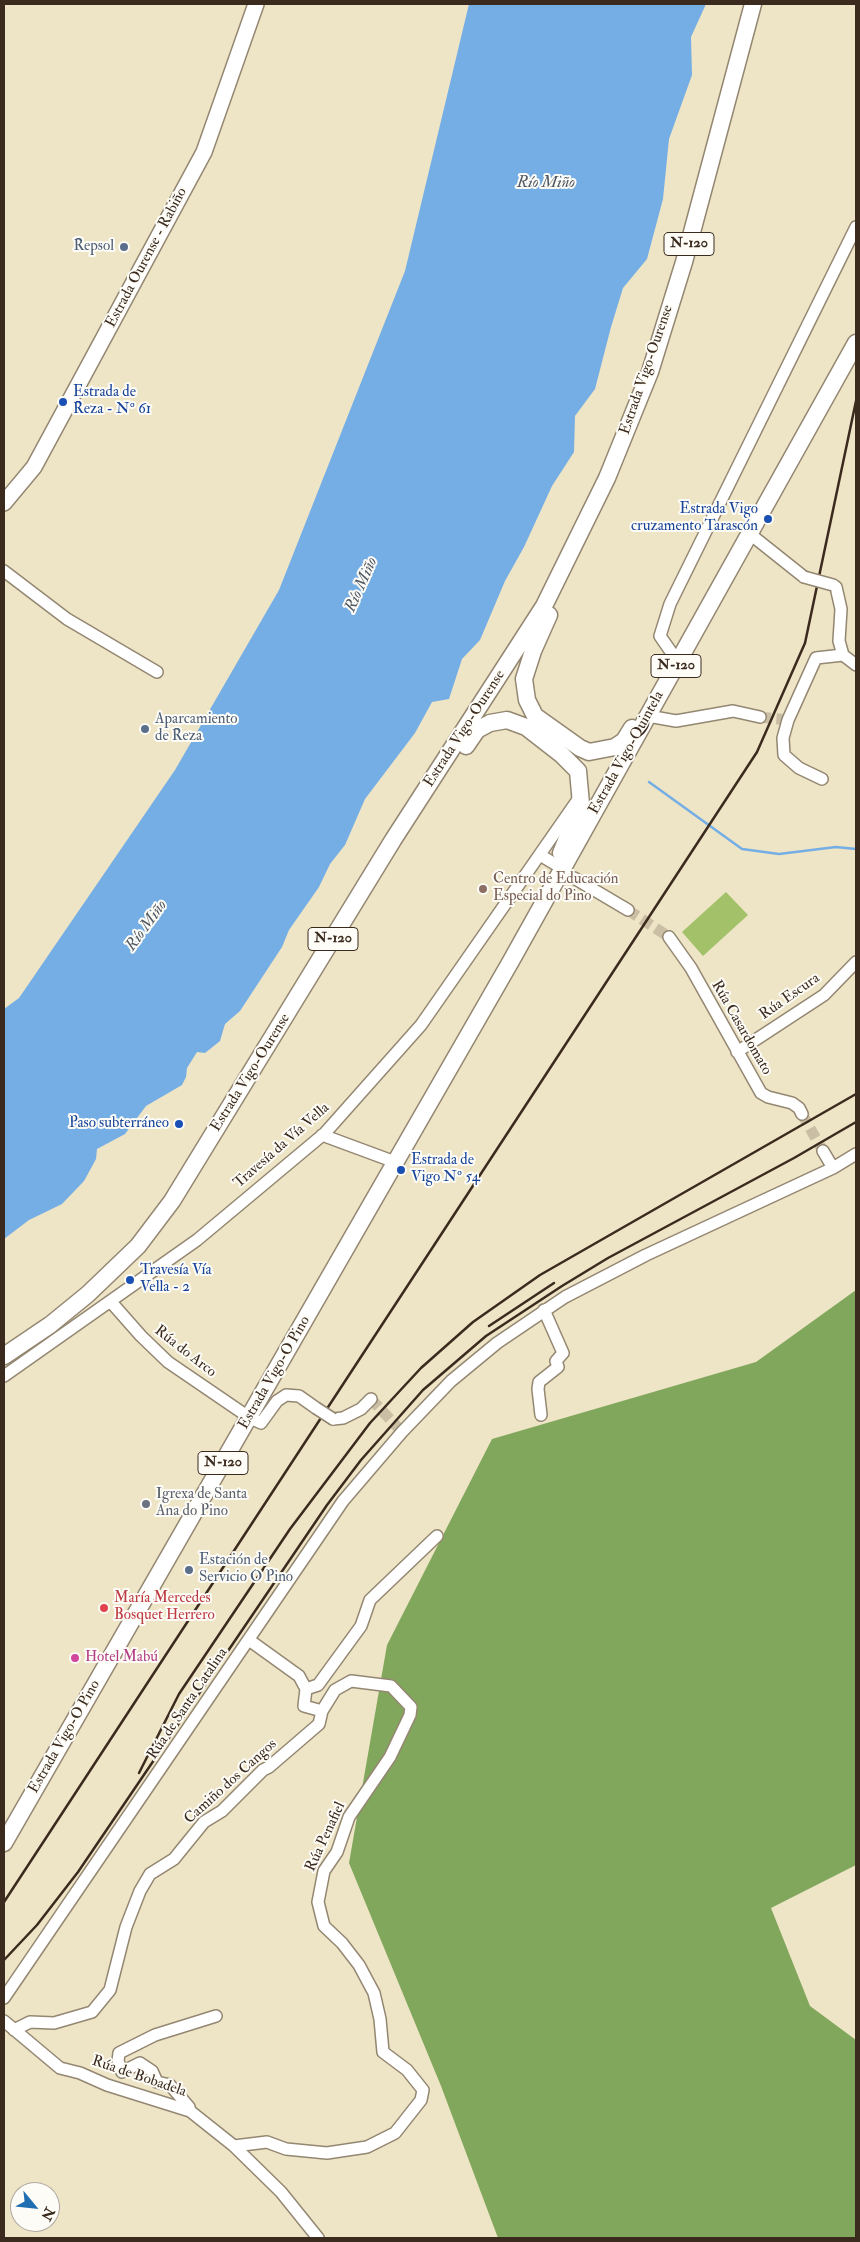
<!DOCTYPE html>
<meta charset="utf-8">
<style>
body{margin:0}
#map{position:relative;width:860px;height:2242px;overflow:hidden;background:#eee4c6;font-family:"IM FELL Double Pica",serif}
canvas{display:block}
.frame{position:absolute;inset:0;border:5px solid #3b2a1e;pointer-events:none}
.north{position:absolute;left:10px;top:2182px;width:50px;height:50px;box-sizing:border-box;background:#fdfcf7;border:1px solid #afa8a0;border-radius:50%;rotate:118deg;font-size:14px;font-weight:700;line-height:20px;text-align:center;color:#3b2a1e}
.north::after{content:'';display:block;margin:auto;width:18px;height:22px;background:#1f6fb2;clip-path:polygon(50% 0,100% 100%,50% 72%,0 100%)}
</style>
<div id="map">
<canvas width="860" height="2242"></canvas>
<div class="frame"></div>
<div class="north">N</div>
</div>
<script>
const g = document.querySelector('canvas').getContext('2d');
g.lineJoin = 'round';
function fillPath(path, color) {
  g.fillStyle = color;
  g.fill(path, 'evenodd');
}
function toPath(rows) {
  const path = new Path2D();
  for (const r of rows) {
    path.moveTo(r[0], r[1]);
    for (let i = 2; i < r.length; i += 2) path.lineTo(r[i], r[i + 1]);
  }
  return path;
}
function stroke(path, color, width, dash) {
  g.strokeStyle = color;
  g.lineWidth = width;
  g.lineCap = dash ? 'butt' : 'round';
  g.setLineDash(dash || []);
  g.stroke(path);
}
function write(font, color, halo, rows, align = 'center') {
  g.font = font + ' "IM FELL Double Pica",serif';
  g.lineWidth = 4;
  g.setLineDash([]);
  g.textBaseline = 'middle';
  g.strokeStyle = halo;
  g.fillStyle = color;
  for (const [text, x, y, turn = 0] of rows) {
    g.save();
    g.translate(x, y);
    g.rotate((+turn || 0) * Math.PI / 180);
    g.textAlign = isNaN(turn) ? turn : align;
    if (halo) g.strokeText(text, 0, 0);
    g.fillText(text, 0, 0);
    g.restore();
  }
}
fillPath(toPath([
 [726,892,748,915,703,956,682,932]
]), '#a2c168');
fillPath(toPath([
 [856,1290,856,1865,771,1908,810,2006,856,2040,856,2238,498,2238,441,2086,349,1863,387,1645,492,1439,756,1362]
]), '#81a75c');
fillPath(toPath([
 [469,4,706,4,691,37,692,75,669,139,663,199,647,259,623,288,611,327,595,389,575,416,574,452,552,486,524,547,505,581,480,640,462,659,449,699,432,702,415,733,365,799,345,845,330,864,319,887,289,930,282,947,240,1011,225,1024,220,1041,205,1053,197,1052,187,1068,186,1077,182,1085,146,1106,125,1134,97,1149,96,1159,84,1181,62,1204,29,1220,4,1239,4,1009,19,998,175,770,279,590,405,271]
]), '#75aee5');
stroke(toPath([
 [649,782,742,849,779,854,836,847,856,849]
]), '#75aee5', 2.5);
stroke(toPath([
 [760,717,788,720],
 [628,910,669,937],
 [802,1114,823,1151],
 [371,1399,402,1432]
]), '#cabfa4', 11, [11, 5.5]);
const minor = toPath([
 [750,534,804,577],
 [4,571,67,619,157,672],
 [833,585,836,587,841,609,839,641,843,655,856,665],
 [678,662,660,636,670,604,856,227],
 [648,716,676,721,733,711,760,717],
 [822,779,799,768,784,755,783,738,788,720,816,658,843,655],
 [540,855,555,864],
 [574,878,628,910],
 [669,937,691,968,761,1093,768,1097,792,1103,799,1108,802,1114],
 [737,1052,824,995,856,962],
 [322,1135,395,1162],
 [823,1151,833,1168],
 [111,1302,141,1336,168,1362,250,1418,261,1423,277,1401,286,1395,299,1396,316,1408],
 [4,1376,197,1240,325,1133,421,1025,577,801],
 [541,1415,538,1389,539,1382,558,1367,556,1361,563,1353,544,1310],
 [333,1419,343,1418,361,1409,371,1399],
 [249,1640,299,1676,306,1689,304,1706,322,1711],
 [306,1689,318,1685,361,1626,370,1600,437,1536],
 [4,1998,343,1501,402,1432,451,1381,497,1343,565,1297,646,1255,833,1168,856,1154],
 [4,2021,60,2068,80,2073,107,2085,190,2111,234,2146,281,2192,318,2238],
 [14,2030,30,2022,54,2023,92,2012,110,1990,126,1927,140,1891,150,1874,174,1859,204,1822,222,1811,263,1770,269,1767,319,1724,322,1711,335,1690,351,1681,391,1686,411,1707,410,1715,390,1757,349,1817,337,1852,324,1871,318,1902,324,1926,342,1943,359,1965,374,1993,380,2019,383,2052,407,2070,423,2090,421,2100,395,2133,367,2147,327,2153,286,2149,267,2142,234,2146],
 [190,2111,189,2107,170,2085,157,2082,152,2071,140,2063,122,2072,118,2061,119,2053,155,2035,216,2016]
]);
const major = toPath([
 [4,503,34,467,204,152,256,4]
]);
const highway = toPath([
 [549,615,533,651,524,679,527,700,535,716,580,748,589,752,615,747,624,741,632,728],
 [466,746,477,730,490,723,507,720,526,727,562,755,578,771,581,804,561,853],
 [4,1356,50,1325,88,1294,138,1246,172,1201,393,840,544,606,607,478,650,372,684,262,753,4],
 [4,1843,511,961,856,343]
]);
stroke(minor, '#948772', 14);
stroke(major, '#948772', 18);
stroke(highway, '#948772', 19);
stroke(minor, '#fff', 11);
stroke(major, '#fff', 15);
stroke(highway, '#fff', 16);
stroke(toPath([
 [489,1326,554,1283],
 [139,1773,179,1694,290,1529,370,1423,421,1368,473,1322,540,1275,856,1094],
 [4,1902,757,752,805,643,856,401],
 [4,1960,37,1925,78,1872,327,1505,361,1460,423,1390,486,1336,562,1286,608,1258,794,1158,856,1122]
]), '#3b2a1e', 2.5);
const minorBridge = toPath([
 [804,577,833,585],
 [316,1408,333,1419]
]);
stroke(minorBridge, '#948772', 14, []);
stroke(minorBridge, '#fff', 11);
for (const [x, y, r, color] of [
 [124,247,5,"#5c6f8a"],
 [63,402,5,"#1a4fb4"],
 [768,519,5,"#1a4fb4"],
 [145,729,5,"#5c6f8a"],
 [483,889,5,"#8d6e63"],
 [179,1124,5,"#1a4fb4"],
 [401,1170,5,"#1a4fb4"],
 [130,1280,5,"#1a4fb4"],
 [146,1504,5,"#6b7280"],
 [189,1570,5,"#5c6f8a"],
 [104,1608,5,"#e0444e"],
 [75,1658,5,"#d1479c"]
]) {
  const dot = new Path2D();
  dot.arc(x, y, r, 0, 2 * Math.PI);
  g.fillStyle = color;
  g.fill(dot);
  stroke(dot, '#fdfcf7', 2);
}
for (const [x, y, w] of [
 [689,244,50],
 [676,666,50],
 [333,939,50],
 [223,1463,50]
]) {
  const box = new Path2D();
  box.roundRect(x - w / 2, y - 11.5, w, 23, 4);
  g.fillStyle = '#fdfcf7';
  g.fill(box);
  stroke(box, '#3b2a1e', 1);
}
write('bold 14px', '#3b2a1e', null, [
 ["N-120",689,244],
 ["N-120",676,666],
 ["N-120",333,939],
 ["N-120",223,1463]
]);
write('15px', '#4e5e75', '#fdfcf7', [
 ["Repsol",114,247,"right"],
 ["Aparcamiento",155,720],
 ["de Reza",155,737],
 ["Estación de",199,1561],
 ["Servicio O Pino",199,1578]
], 'left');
write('15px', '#3b2a1e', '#fdfcf7', [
 ["Estrada Ourense - Rabiño",147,258,-62],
 ["Estrada Vigo-Ourense",647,370,-71],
 ["Estrada Vigo-Ourense",465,729,-57],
 ["Estrada Vigo-Quintela",627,753,-61],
 ["Rúa Escura",790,997,-35],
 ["Rúa Casardomato",741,1028,60],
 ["Estrada Vigo-Ourense",251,1073,-58],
 ["Travesía da Vía Vella",282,1146,-41],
 ["Rúa do Arco",185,1352,38],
 ["Estrada Vigo-O Pino",275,1373,-60],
 ["Rúa de Santa Catalina",188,1704,-56],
 ["Estrada Vigo-O Pino",65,1737,-60],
 ["Camiño dos Cangos",231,1782,-42],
 ["Rúa Penafiel",326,1837,-65],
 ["Rúa de Bobadela",139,2077,19]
]);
write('15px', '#164399', '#fdfcf7', [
 ["Estrada de",73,393],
 ["Reza - Nº 61",73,410],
 ["Estrada Vigo",758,510,"right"],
 ["cruzamento Tarascón",758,527,"right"],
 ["Paso subterráneo",169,1124,"right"],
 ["Estrada de",411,1161],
 ["Vigo Nº 54",411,1178],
 ["Travesía Vía",140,1271],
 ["Vella - 2",140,1288]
], 'left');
write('15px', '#785e54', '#fdfcf7', [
 ["Centro de Educación",493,880],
 ["Especial do Pino",493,897]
], 'left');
write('15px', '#5b616d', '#fdfcf7', [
 ["Igrexa de Santa",156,1495],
 ["Ana do Pino",156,1512]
], 'left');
write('15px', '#be3a42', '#fdfcf7', [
 ["María Mercedes",114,1599],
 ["Bosquet Herrero",114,1616]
], 'left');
write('15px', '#b23c85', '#fdfcf7', [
 ["Hotel Mabú",85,1658]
], 'left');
write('italic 16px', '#4f5864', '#fdfcf7', [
 ["Río Miño",546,184],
 ["Río Miño",362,585,-66],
 ["Río Miño",147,926,-54]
]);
</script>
